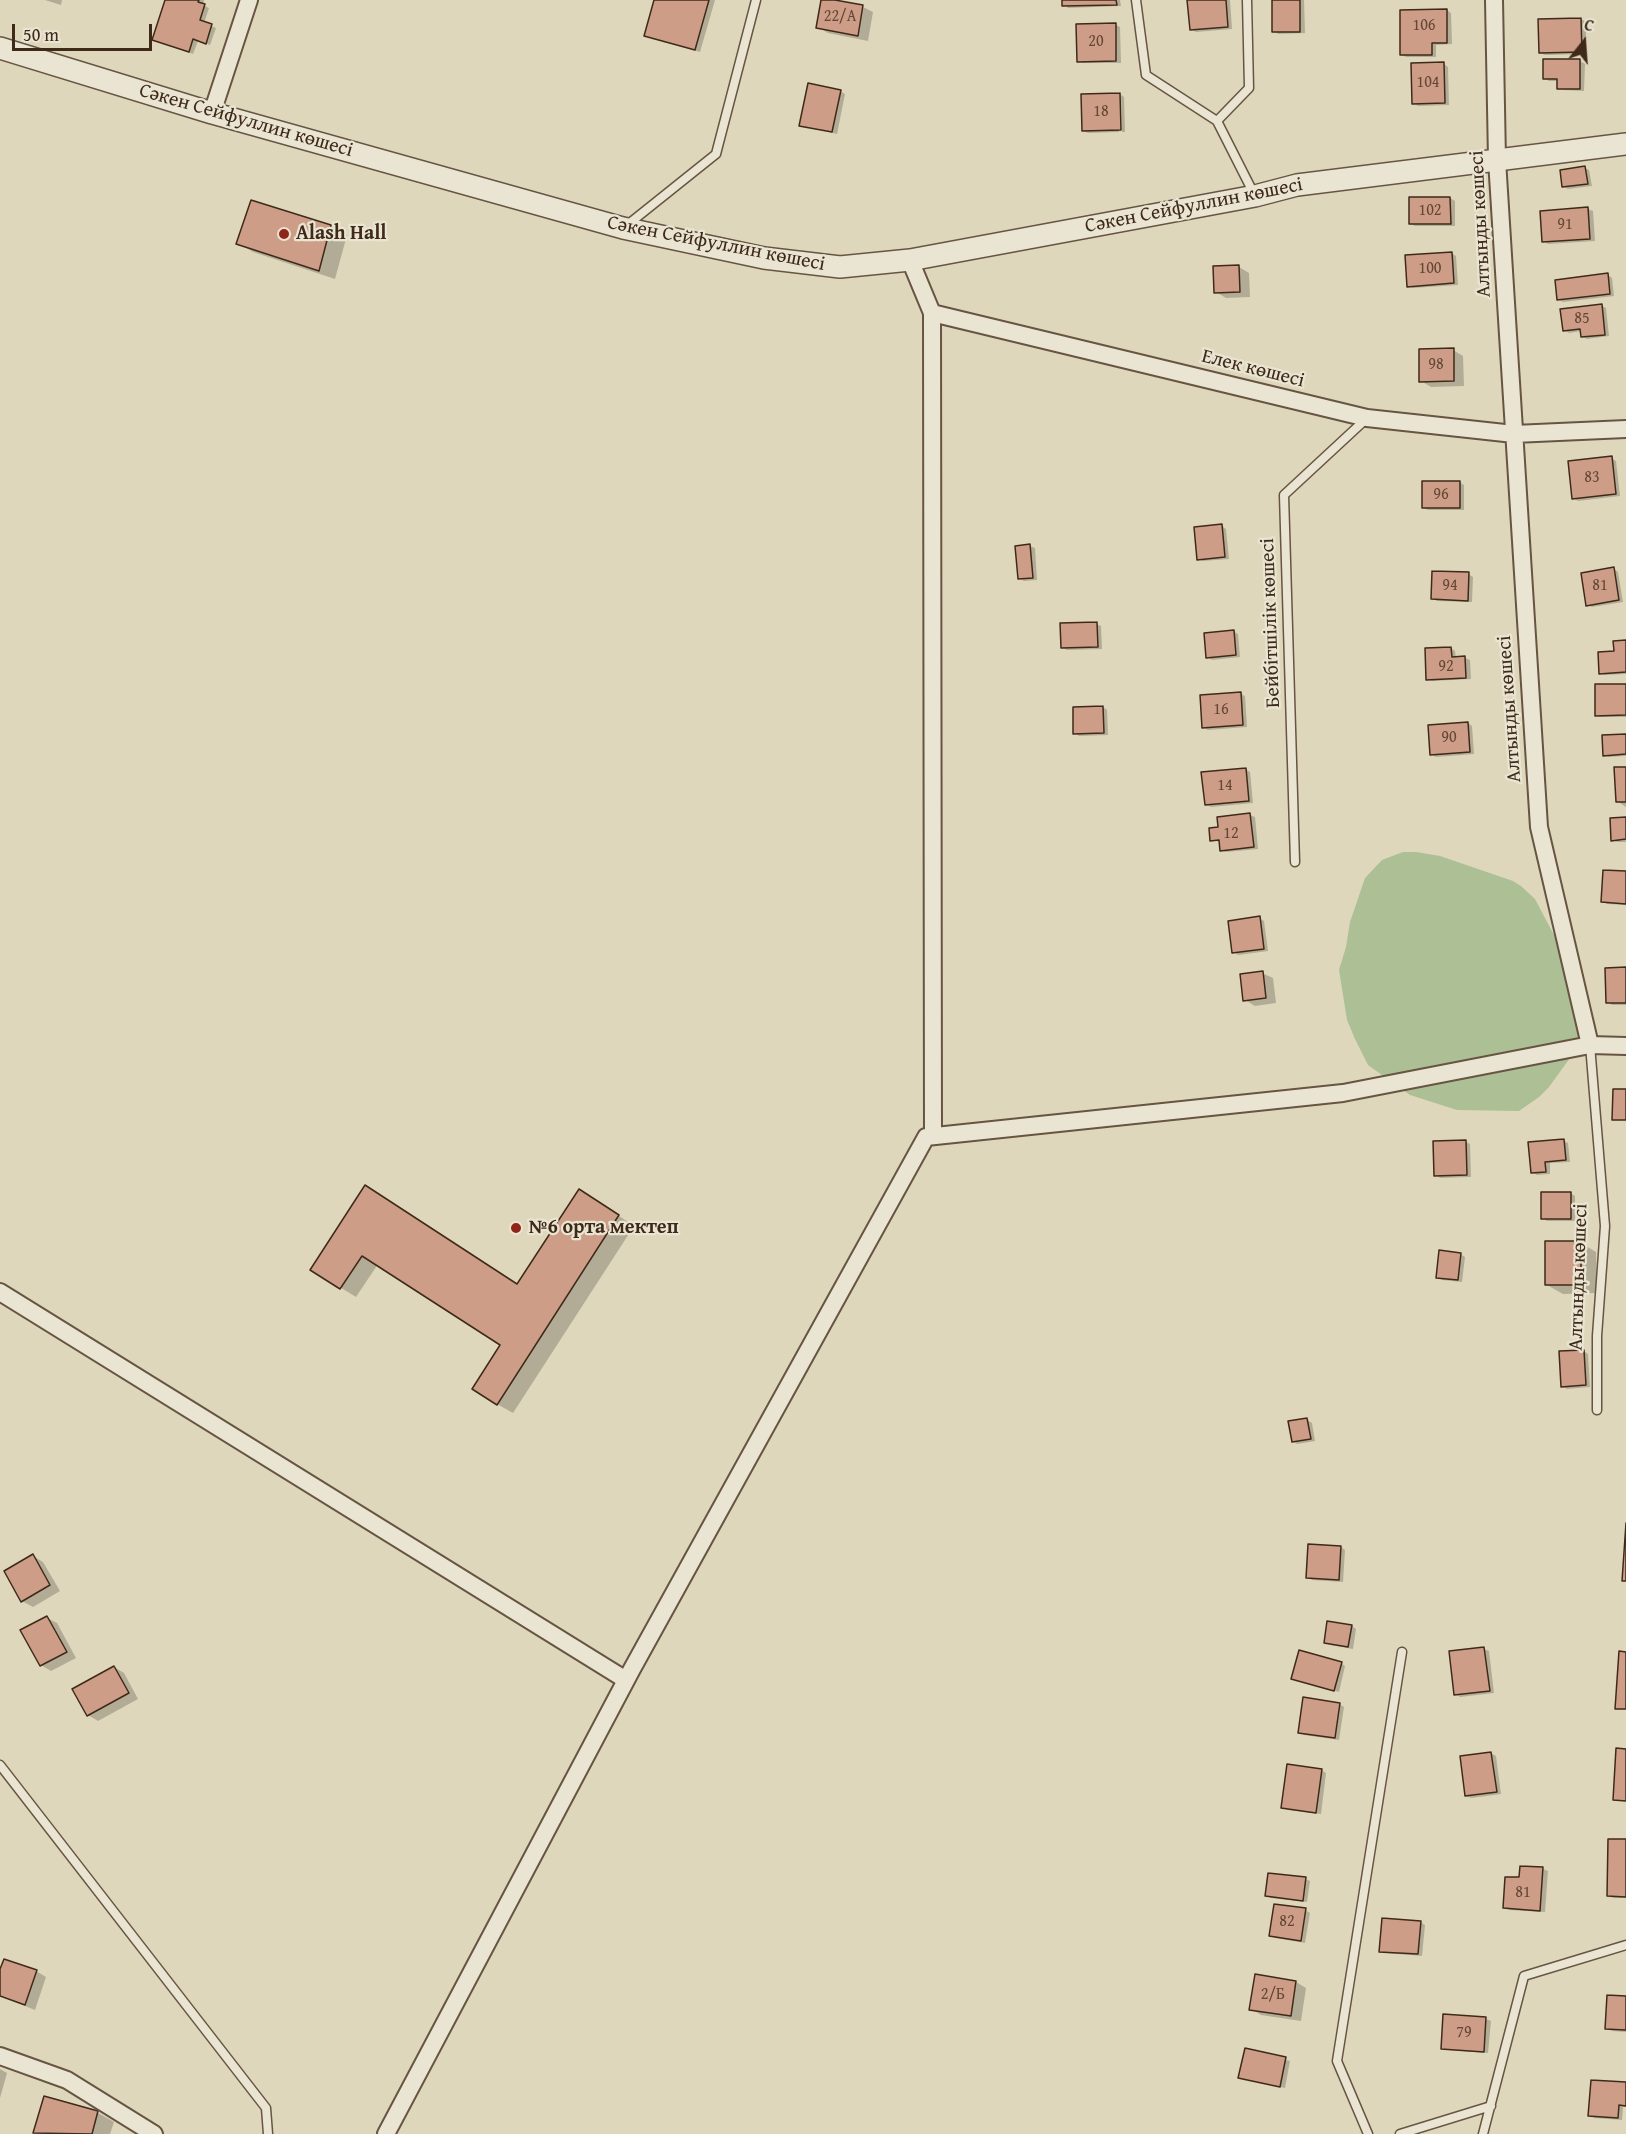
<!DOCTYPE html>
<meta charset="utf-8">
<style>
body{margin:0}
#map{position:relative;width:1626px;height:2134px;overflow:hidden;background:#dfd7bc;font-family:"Gentium Book Plus",serif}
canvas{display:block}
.north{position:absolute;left:1554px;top:12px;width:60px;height:60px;-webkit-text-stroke:4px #eae5d3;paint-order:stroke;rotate:17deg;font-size:16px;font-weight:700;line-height:24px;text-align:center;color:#3f2a19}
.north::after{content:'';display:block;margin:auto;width:21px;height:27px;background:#3f2a19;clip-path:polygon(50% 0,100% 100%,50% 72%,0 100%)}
.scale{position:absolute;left:12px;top:24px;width:140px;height:27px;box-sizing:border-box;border:3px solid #3f2a19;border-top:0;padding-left:8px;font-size:18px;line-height:21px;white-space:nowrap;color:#3f2a19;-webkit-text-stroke:4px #eae5d3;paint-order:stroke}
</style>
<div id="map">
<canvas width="1626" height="2134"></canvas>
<div class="north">С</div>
<div class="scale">50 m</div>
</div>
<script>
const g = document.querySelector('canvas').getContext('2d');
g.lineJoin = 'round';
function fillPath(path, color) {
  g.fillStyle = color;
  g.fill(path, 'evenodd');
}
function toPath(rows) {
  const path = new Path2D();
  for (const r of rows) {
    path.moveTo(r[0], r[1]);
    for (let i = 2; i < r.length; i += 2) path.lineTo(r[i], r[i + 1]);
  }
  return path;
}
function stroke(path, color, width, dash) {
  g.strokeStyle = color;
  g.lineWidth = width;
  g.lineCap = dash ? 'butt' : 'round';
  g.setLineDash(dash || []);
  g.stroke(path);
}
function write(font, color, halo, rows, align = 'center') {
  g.font = font + ' "Gentium Book Plus",serif';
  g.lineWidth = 4.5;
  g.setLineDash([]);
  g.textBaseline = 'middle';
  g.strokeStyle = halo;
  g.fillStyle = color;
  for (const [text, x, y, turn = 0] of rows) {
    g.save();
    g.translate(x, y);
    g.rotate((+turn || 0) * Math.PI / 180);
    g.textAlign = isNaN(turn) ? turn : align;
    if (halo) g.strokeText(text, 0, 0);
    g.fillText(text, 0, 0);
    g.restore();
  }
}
fillPath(toPath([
 [1403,852,1416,852,1440,856,1513,881,1521,886,1535,899,1556,939,1577,1019,1579,1036,1570,1058,1549,1087,1539,1097,1519,1111,1457,1110,1410,1095,1368,1065,1355,1039,1347,1020,1339,970,1346,947,1350,922,1365,878,1382,860]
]), '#acbf95');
fillPath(toPath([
 [45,0,62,0,61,5],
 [167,0,204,0,203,5,209,8,204,23,216,28,210,45,198,41,193,54,158,42],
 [656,0,715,0,700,52,651,38],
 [823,0,863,7,873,12,868,41,828,33,818,27],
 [1063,0,1120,0,1121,6,1068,8,1064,5],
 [1189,0,1230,0,1232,29,1196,32,1191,29],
 [1273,0,1304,0,1305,33,1278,34,1274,31],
 [1447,10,1451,13,1452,44,1436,45,1436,57,1406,57,1402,55],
 [1581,19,1586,22,1586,54,1545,55,1540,53],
 [1116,25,1120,27,1121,63,1083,63,1078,61],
 [1580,61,1585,64,1584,91,1563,90,1558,88,1558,81,1549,81,1544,78],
 [1444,64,1448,67,1449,105,1418,106,1413,103],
 [840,91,845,94,837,134,801,125],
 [1118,94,1119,132,1088,133,1083,131],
 [1121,95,1124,97,1125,132,1122,132],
 [1585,168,1589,170,1592,186,1568,189,1564,187],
 [1450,198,1455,201,1455,226,1415,226,1411,224],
 [251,202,331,226,347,235,335,279,253,252,238,243],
 [1588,209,1593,211,1595,241,1548,244,1544,241],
 [1451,253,1456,256,1458,285,1413,288,1409,286],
 [1239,267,1249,273,1250,297,1226,298,1216,292],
 [1608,275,1612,278,1614,296,1563,302,1558,299],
 [1602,306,1606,308,1609,336,1587,339,1582,336,1581,331,1569,333,1564,330],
 [1453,350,1463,356,1464,386,1431,387,1421,381],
 [1611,458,1616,461,1620,496,1578,501,1573,498],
 [1459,482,1464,485,1464,510,1428,510,1424,508],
 [1222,526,1226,529,1229,559,1203,561,1199,559],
 [1030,546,1035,548,1037,580,1024,581,1019,578],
 [1614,569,1618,572,1623,602,1592,607,1588,605],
 [1468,574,1473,577,1472,602,1437,601,1432,598],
 [1096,624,1101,626,1102,649,1067,650,1063,648],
 [1233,631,1238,634,1240,657,1212,660,1207,657],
 [1626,642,1626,674,1605,675,1600,673],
 [1451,648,1455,651,1456,658,1465,658,1470,660,1471,679,1432,681,1428,679],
 [1626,686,1626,717,1601,717,1596,715],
 [1241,694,1245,696,1247,727,1208,730,1203,727],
 [1103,707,1107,710,1108,735,1079,736,1075,733],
 [1468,723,1472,726,1474,754,1436,757,1431,754],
 [1626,735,1626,756,1609,757,1605,755],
 [1626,768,1626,807,1617,801],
 [1245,769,1250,772,1253,803,1211,807,1206,804],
 [1250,815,1255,817,1258,849,1226,852,1221,850,1221,842,1212,840,1219,828],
 [1626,818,1626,842,1617,842,1613,840],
 [1626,873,1626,905,1607,904,1603,901],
 [1259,918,1264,921,1268,951,1238,955,1234,952],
 [1626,968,1626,1005,1612,1005,1608,1002],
 [1262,973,1273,978,1276,1003,1255,1006,1245,1000],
 [1564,1141,1568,1143,1570,1162,1550,1163,1550,1174,1537,1175,1532,1172],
 [1466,1142,1470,1144,1471,1177,1440,1178,1436,1175],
 [1570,1193,1575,1196,1575,1221,1547,1221,1542,1218],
 [381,1196,518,1285,595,1200,634,1226,513,1413,497,1404,502,1345,378,1264,356,1297,312,1270],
 [1581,1243,1596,1252,1597,1293,1563,1294,1547,1285],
 [1460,1254,1465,1257,1462,1282,1442,1280,1438,1277],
 [1584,1351,1588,1354,1590,1387,1567,1389,1562,1386],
 [1307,1420,1312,1423,1315,1441,1297,1444,1293,1441],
 [1341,1547,1345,1550,1343,1582,1312,1580,1308,1577],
 [33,1556,43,1562,60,1591,33,1607,22,1601],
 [47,1618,57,1623,76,1658,51,1671,41,1665,22,1631],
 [1352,1626,1356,1629,1353,1649,1330,1645,1325,1642],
 [1484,1649,1489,1651,1494,1693,1460,1697,1456,1694],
 [1341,1663,1345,1666,1339,1692,1292,1678],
 [114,1667,124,1673,138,1699,98,1721,88,1715],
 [1339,1704,1344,1707,1339,1740,1304,1735,1300,1732],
 [1491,1753,1496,1756,1501,1794,1471,1798,1466,1796],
 [1321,1770,1326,1773,1321,1814,1288,1810,1283,1807],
 [1626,1841,1626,1898,1613,1898,1608,1895],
 [1522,1867,1543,1869,1548,1871,1545,1912,1509,1910,1504,1907,1521,1879],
 [1305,1879,1310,1881,1307,1902,1271,1898,1266,1895],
 [1305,1910,1310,1913,1305,1943,1275,1938,1271,1936],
 [1420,1922,1425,1925,1422,1956,1385,1953,1381,1951],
 [36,1971,46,1977,35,2010,0,1996,0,1974],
 [1296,1982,1306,1988,1301,2021,1261,2015,1251,2009],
 [1626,1998,1626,2032,1612,2031,1607,2028],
 [1444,2016,1486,2019,1491,2021,1488,2053,1447,2050,1442,2048],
 [1246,2050,1290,2061,1285,2088,1240,2078],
 [0,2069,7,2073,0,2098],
 [1626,2084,1626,2107,1623,2107,1622,2120,1594,2118,1590,2115],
 [45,2098,98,2113,114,2122,110,2134,39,2134,35,2132]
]), '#0003');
const building = toPath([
 [165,0,199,0,198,2,205,4,200,20,212,24,206,44,193,39,189,52,152,40,165,0],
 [654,0,709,0,695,50,644,36,654,0],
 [821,0,835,0,863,5,858,36,816,28,821,0],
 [1062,0,1116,0,1117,5,1062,6,1062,0],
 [1187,0,1226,0,1228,27,1190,30,1187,0],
 [1272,0,1300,0,1300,32,1272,32,1272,0],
 [1447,9,1447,43,1432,43,1432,55,1400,55,1400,10,1447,9],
 [1581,18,1582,52,1539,53,1538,19,1581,18],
 [1116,23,1116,61,1077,62,1076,24,1116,23],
 [1543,59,1580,59,1580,89,1557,89,1557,79,1543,79,1543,59],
 [1444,62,1445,103,1412,104,1411,63,1444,62],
 [808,83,841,90,832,132,799,126,808,83],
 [1120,93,1121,130,1082,131,1081,94,1120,93],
 [1585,166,1588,184,1562,187,1560,170,1585,166],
 [1409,197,1450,197,1451,224,1409,224,1409,197],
 [251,200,331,225,319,271,236,244,251,200],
 [1588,207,1590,239,1542,242,1540,211,1588,207],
 [1452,252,1454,283,1407,287,1405,255,1452,252],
 [1239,265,1240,292,1214,293,1213,266,1239,265],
 [1608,273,1610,294,1557,300,1555,280,1608,273],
 [1602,304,1605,335,1581,337,1580,329,1563,331,1560,309,1602,304],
 [1454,348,1454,381,1419,382,1419,349,1454,348],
 [1612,456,1616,494,1572,499,1568,461,1612,456],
 [1422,481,1460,481,1460,508,1422,508,1422,481],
 [1222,524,1225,557,1197,560,1194,527,1222,524],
 [1030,544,1033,578,1018,579,1015,546,1030,544],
 [1614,567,1619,600,1586,606,1581,573,1614,567],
 [1432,571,1469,572,1468,601,1431,599,1432,571],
 [1097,622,1098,647,1061,648,1060,623,1097,622],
 [1234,630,1236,655,1206,658,1204,633,1234,630],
 [1626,640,1626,672,1599,674,1598,652,1614,651,1613,641,1626,640],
 [1451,647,1452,657,1465,656,1466,678,1426,680,1425,648,1451,647],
 [1595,684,1626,684,1626,715,1595,716,1595,684],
 [1241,692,1243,725,1202,728,1200,695,1241,692],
 [1103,706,1104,733,1073,734,1073,707,1103,706],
 [1468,722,1470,752,1430,755,1428,725,1468,722],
 [1626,734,1626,754,1603,756,1602,735,1626,734],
 [1614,767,1626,767,1626,802,1616,802,1614,767],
 [1246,768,1249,801,1205,805,1201,772,1246,768],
 [1250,813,1254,847,1220,851,1219,840,1210,841,1209,828,1218,827,1217,817,1250,813],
 [1626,817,1626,839,1611,841,1610,818,1626,817],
 [1603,870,1626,871,1626,904,1601,902,1603,870],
 [1260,916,1264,949,1232,953,1228,921,1260,916],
 [1626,967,1626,1003,1606,1003,1605,968,1626,967],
 [1263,971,1266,998,1243,1001,1240,974,1263,971],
 [1613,1089,1626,1089,1626,1120,1612,1120,1613,1089],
 [1564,1139,1566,1160,1545,1162,1546,1172,1531,1173,1528,1142,1564,1139],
 [1466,1140,1467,1175,1434,1176,1433,1141,1466,1140],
 [365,1185,517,1284,579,1189,619,1215,497,1405,472,1389,500,1345,362,1256,340,1289,310,1270,365,1185],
 [1541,1192,1571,1192,1571,1219,1541,1219,1541,1192],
 [1545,1241,1581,1241,1581,1285,1545,1285,1545,1241],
 [1439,1250,1461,1253,1458,1280,1436,1278,1439,1250],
 [1584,1350,1586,1385,1561,1387,1559,1351,1584,1350],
 [1307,1418,1311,1439,1292,1442,1288,1421,1307,1418],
 [1626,1523,1626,1581,1622,1581,1626,1523],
 [1308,1544,1341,1546,1339,1580,1306,1578,1308,1544],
 [33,1554,50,1585,21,1602,4,1571,33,1554],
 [47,1616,67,1652,40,1666,20,1630,47,1616],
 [1327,1621,1352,1625,1348,1647,1324,1643,1327,1621],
 [1484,1647,1490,1691,1454,1695,1449,1651,1484,1647],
 [1299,1650,1342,1662,1334,1691,1291,1679,1299,1650],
 [1619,1651,1626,1652,1626,1709,1615,1709,1619,1651],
 [114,1666,129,1693,87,1716,72,1689,114,1666],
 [1303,1697,1340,1703,1335,1738,1298,1733,1303,1697],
 [1616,1748,1626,1749,1626,1801,1613,1800,1616,1748],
 [1491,1752,1497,1792,1465,1796,1460,1756,1491,1752],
 [1287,1764,1322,1769,1316,1813,1281,1808,1287,1764],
 [1608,1839,1626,1839,1626,1897,1607,1896,1608,1839],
 [1520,1866,1543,1867,1540,1911,1503,1908,1505,1877,1519,1877,1520,1866],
 [1268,1873,1306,1877,1303,1901,1265,1896,1268,1873],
 [1274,1904,1306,1908,1301,1941,1269,1936,1274,1904],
 [1382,1918,1421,1921,1418,1954,1379,1952,1382,1918],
 [4,1959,37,1970,25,2005,0,1996,0,1969,4,1959],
 [1255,1974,1296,1981,1291,2016,1249,2010,1255,1974],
 [1607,1995,1626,1996,1626,2030,1605,2029,1607,1995],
 [1443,2014,1486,2017,1484,2052,1441,2049,1443,2014],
 [1245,2048,1286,2057,1280,2087,1238,2078,1245,2048],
 [1591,2080,1626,2082,1626,2106,1619,2105,1618,2118,1588,2116,1591,2080],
 [44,2096,98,2111,92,2134,33,2133,44,2096]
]);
fillPath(building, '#ce9d88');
stroke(building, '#3f2a19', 1.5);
const service = toPath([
 [1136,0,1146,75,1217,121,1254,194],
 [1217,121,1249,88,1247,0],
 [626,226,716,154,756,0],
 [1295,862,1284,495,1366,419],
 [1590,1045,1605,1226,1597,1336,1597,1410],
 [0,1765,266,2108,268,2134],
 [1368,2134,1337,2061,1402,1652],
 [1400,2134,1491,2106],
 [1483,2134,1524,1976,1626,1945]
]);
const minor = toPath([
 [1494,0,1497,160,1539,827,1590,1045],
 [212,113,249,0],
 [910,260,932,313,1367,418,1514,434,1626,429],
 [932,313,933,1136],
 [0,1292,626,1680],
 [0,2056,67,2080,154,2134],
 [386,2134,632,1669,926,1137,1343,1093,1590,1045,1626,1046]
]);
const tertiary = toPath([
 [0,48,212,113,623,228,764,258,840,267,910,260,1255,196,1297,185,1626,144]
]);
stroke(service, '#675542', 11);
stroke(minor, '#675542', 20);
stroke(tertiary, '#675542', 24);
stroke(service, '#eae5d3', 8);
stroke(minor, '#eae5d3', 16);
stroke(tertiary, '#eae5d3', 21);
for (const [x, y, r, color] of [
 [284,234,6,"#8f2418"],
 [516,1228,6,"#8f2418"]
]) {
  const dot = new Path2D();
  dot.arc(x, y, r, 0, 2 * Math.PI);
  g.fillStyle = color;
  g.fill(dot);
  stroke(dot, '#eae5d3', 2);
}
write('16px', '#634735', null, [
 ["22/А",840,17],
 ["106",1424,26],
 ["20",1096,42],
 ["104",1428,83],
 ["18",1101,112],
 ["102",1430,211],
 ["91",1565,225],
 ["100",1430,269],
 ["85",1582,319],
 ["98",1436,365],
 ["83",1592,478],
 ["96",1441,495],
 ["94",1450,586],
 ["81",1600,586],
 ["92",1446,667],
 ["16",1221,710],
 ["90",1449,738],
 ["14",1225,786],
 ["12",1231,834],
 ["81",1523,1893],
 ["82",1287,1922],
 ["2/Б",1273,1995],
 ["79",1464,2033]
]);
write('20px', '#3f2a19', '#eae5d3', [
 ["Сәкен Сейфуллин көшесі",246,121,16],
 ["Сәкен Сейфуллин көшесі",1194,206,-11],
 ["Алтынды көшесі",1481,224,-93],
 ["Сәкен Сейфуллин көшесі",716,244,11],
 ["Елек көшесі",1253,369,14],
 ["Бейбітшілік көшесі",1271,623,-92],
 ["Алтынды көшесі",1510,709,-94],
 ["Алтынды көшесі",1579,1277,-88]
]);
write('bold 20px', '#3f2a19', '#eae5d3', [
 ["Alash Hall",296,234],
 ["№6 орта мектеп",528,1228]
], 'left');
</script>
